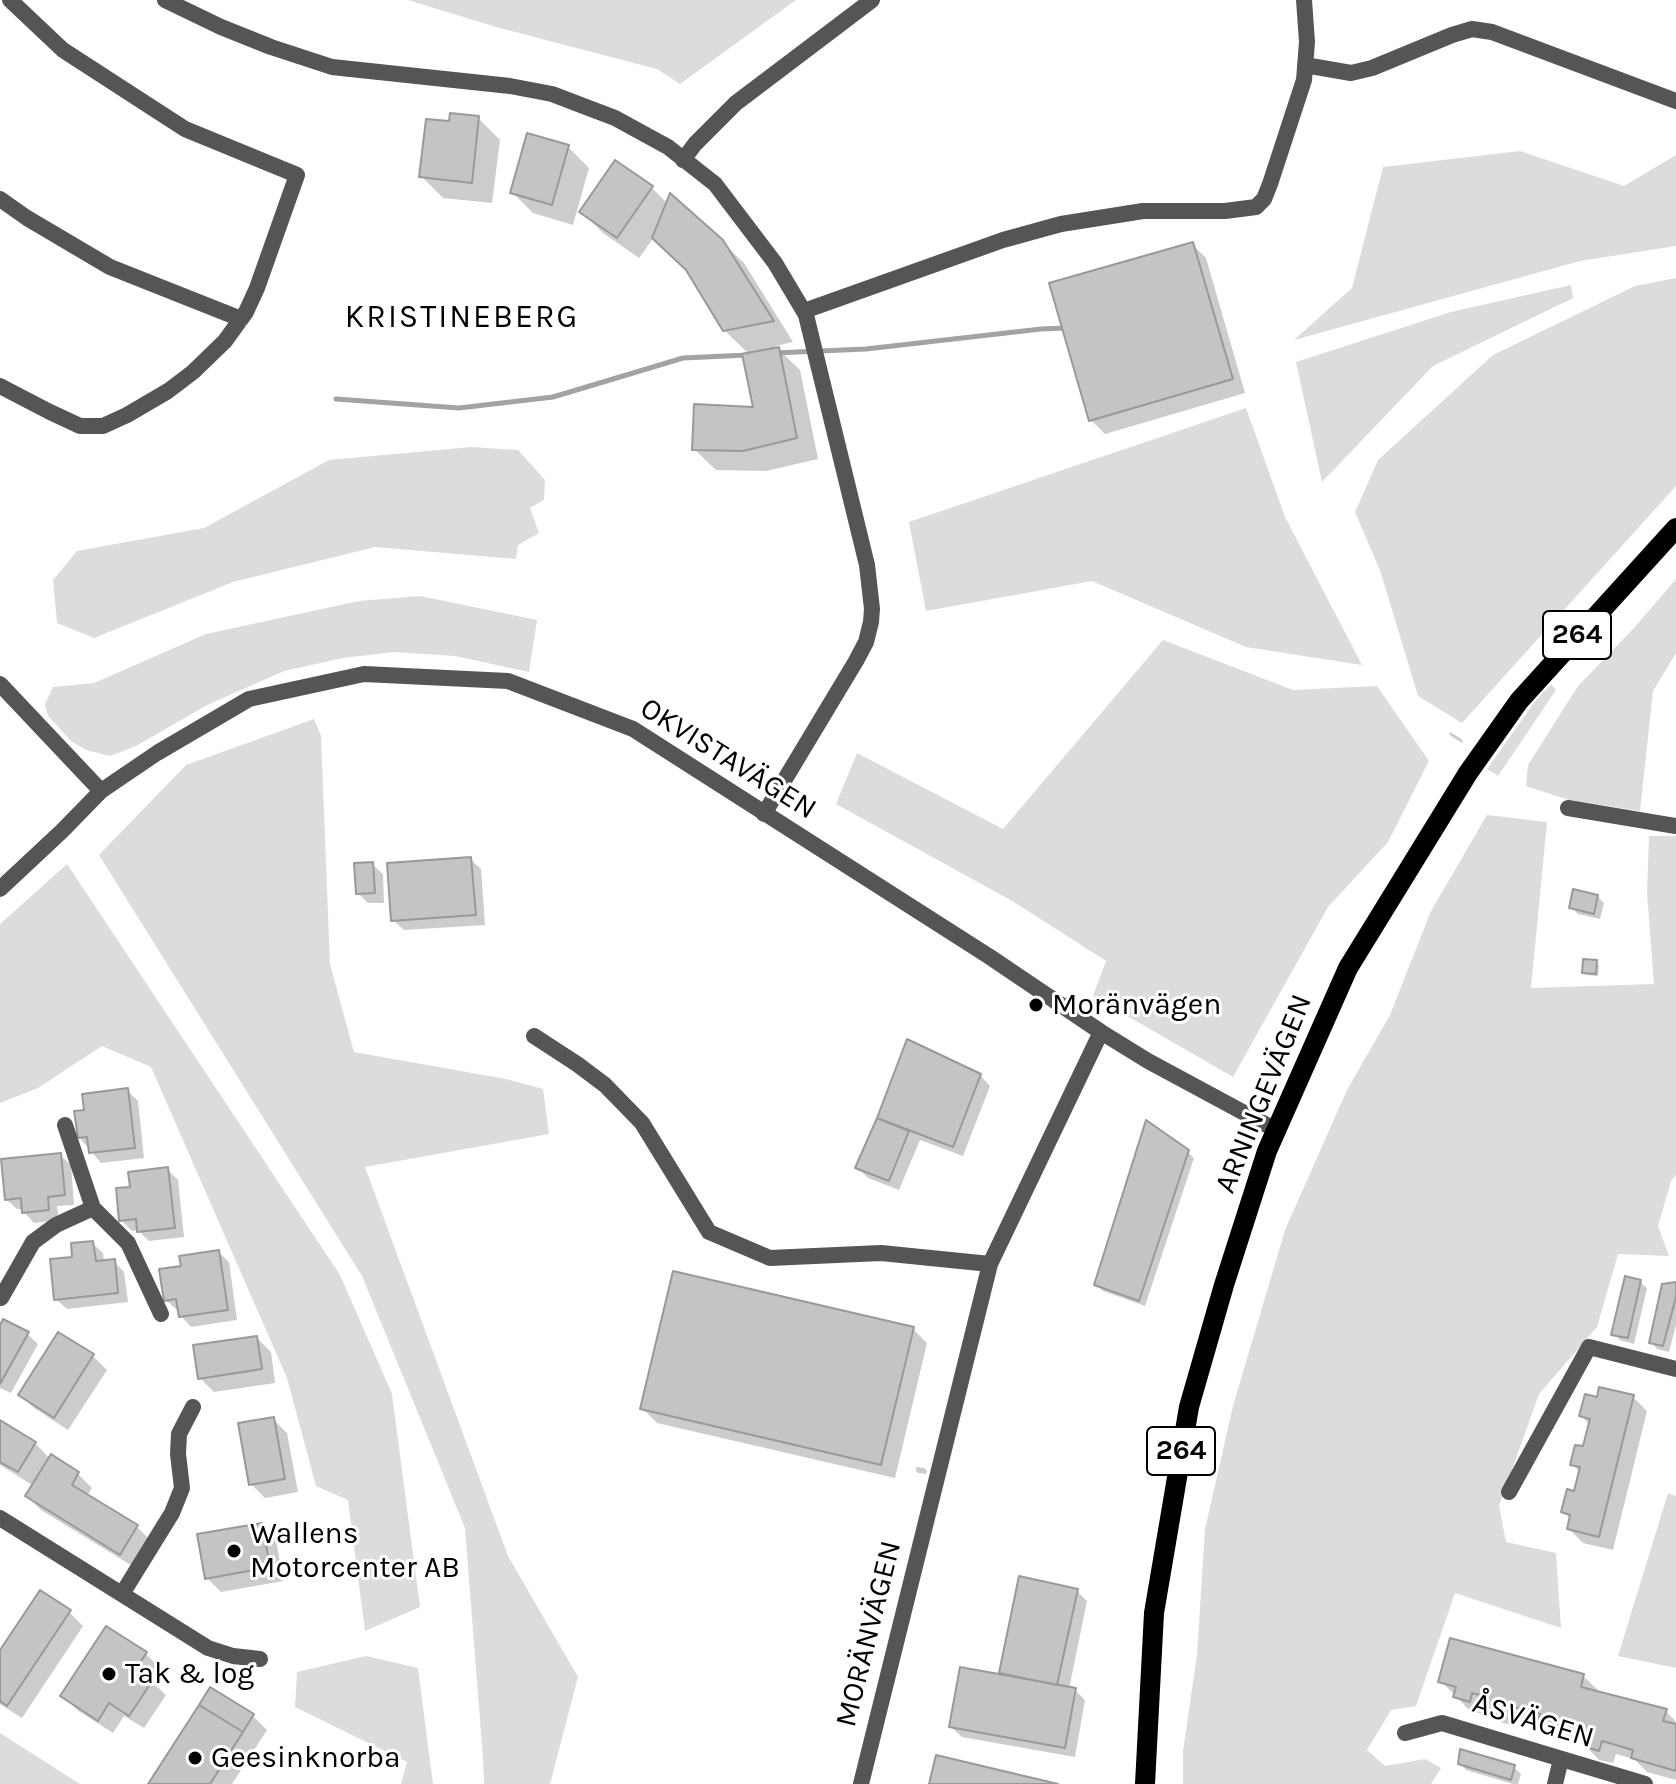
<!DOCTYPE html>
<meta charset="utf-8">
<style>
body{margin:0}
canvas{display:block;background:#fff}
</style>
<canvas width="1676" height="1784"></canvas>
<script>
const g = document.querySelector('canvas').getContext('2d');
g.lineJoin = 'round';
function fillPath(path, color) {
  g.fillStyle = color;
  g.fill(path, 'evenodd');
}
function toPath(rows) {
  const path = new Path2D();
  for (const r of rows) {
    path.moveTo(r[0], r[1]);
    for (let i = 2; i < r.length; i += 2) path.lineTo(r[i], r[i + 1]);
  }
  return path;
}
function stroke(path, color, width, dash) {
  g.strokeStyle = color;
  g.lineWidth = width;
  g.lineCap = dash ? 'butt' : 'round';
  g.setLineDash(dash || []);
  g.stroke(path);
}
function write(font, color, halo, rows, align = 'center') {
  g.font = font + ' Karla,sans-serif';
  g.lineWidth = 6;
  g.setLineDash([]);
  g.textBaseline = 'middle';
  g.strokeStyle = halo;
  g.fillStyle = color;
  for (const [text, x, y, turn = 0] of rows) {
    g.save();
    g.translate(x, y);
    g.rotate((+turn || 0) * Math.PI / 180);
    g.textAlign = isNaN(turn) ? turn : align;
    if (halo) g.strokeText(text, 0, 0);
    g.fillText(text, 0, 0);
    g.restore();
  }
}
fillPath(toPath([
 [408,0,796,0,680,84,657,69,496,27],
 [1520,151,1624,186,1676,155,1676,246,1580,261,1294,340,1352,288,1383,167],
 [1676,278,1676,486,1462,723,1418,696,1380,570,1355,512,1378,460,1493,355,1635,286],
 [1571,285,1573,298,1433,366,1322,482,1296,362,1451,312],
 [1246,408,1285,517,1362,665,1246,647,1092,581,926,611,909,522],
 [471,447,518,450,545,480,544,500,530,508,539,533,518,545,516,559,375,547,233,582,94,638,57,623,53,580,77,551,204,528,329,460],
 [1676,579,1676,653,1653,691,1640,811,1569,800,1526,786,1528,765,1578,686,1634,628],
 [420,596,537,620,529,672,455,656,393,652,343,658,284,671,207,705,136,746,110,756,86,750,71,741,48,716,45,704,53,687,94,683,206,634,359,601],
 [1163,640,1293,690,1377,686,1429,761,1388,842,1328,907,1233,1077,1093,996,1106,961,1014,902,836,804,857,753,1003,829],
 [1551,684,1556,690,1498,776,1487,769,1536,700],
 [314,719,321,736,330,964,354,1052,506,1079,543,1089,549,1134,365,1167,508,1556,578,1677,550,1784,484,1784,483,1759,465,1528,362,1276,99,855,186,765],
 [1487,815,1547,822,1531,988,1654,984,1647,893,1649,836,1676,836,1676,1175,1671,1181,1658,1226,1669,1256,1618,1254,1597,1327,1539,1394,1499,1506,1506,1542,1556,1553,1561,1628,1455,1593,1416,1706,1391,1710,1367,1750,1385,1766,1425,1759,1441,1768,1431,1784,1183,1784,1183,1751,1197,1655,1205,1529,1233,1406,1285,1230,1347,1090,1390,1015,1431,911],
 [67,864,340,1275,392,1394,420,1607,365,1631,348,1500,316,1486,287,1378,151,1067,102,1046,38,1088,0,1103,0,924],
 [1668,1493,1676,1496,1676,1668,1618,1656],
 [366,1656,418,1668,433,1784,401,1784,407,1762,295,1707,297,1672],
 [0,1733,80,1784,0,1784]
]), '#dcdcdc');
fillPath(toPath([
 [478,118,500,140,492,203,443,198,421,176],
 [568,147,589,168,573,225,533,213,512,192],
 [652,188,668,204,721,241,744,263,793,342,775,346,800,370,818,459,766,471,716,470,694,449,756,409,749,354,724,330,690,272,654,237,639,258,603,233,581,212],
 [1192,244,1206,258,1245,393,1105,434,1091,420],
 [1450,732,1460,738,1463,741,1462,743,1451,736,1449,734],
 [470,859,481,869,485,925,404,930,393,920],
 [372,864,383,874,384,903,368,903,358,893],
 [1597,896,1604,903,1600,919,1578,914,1571,907],
 [1596,962,1599,965,1598,976,1586,975,1584,973],
 [908,1042,980,1075,990,1086,963,1156,920,1140,899,1190,868,1178,858,1168,879,1119],
 [127,1090,138,1101,144,1158,101,1163,79,1137,86,1112],
 [1187,1151,1194,1158,1145,1306,1103,1291,1096,1285],
 [60,1155,71,1165,74,1205,57,1206,59,1220,34,1223,24,1212,24,1209,17,1209,6,1199],
 [167,1169,178,1180,184,1237,149,1241,138,1230,132,1231,121,1220,132,1189],
 [92,1243,103,1253,104,1262,114,1261,124,1272,128,1302,67,1309,56,1299,75,1259],
 [218,1252,229,1262,237,1320,191,1327,181,1316,180,1310,177,1310,166,1300,183,1268],
 [1640,1282,1647,1288,1634,1344,1620,1340,1614,1334],
 [1676,1284,1676,1325,1669,1352,1657,1349,1651,1342],
 [0,1329,27,1334,38,1344,11,1393,0,1388],
 [913,1329,927,1343,895,1478,657,1423,643,1409],
 [257,1338,271,1352,275,1383,214,1392,200,1378],
 [93,1356,107,1370,68,1430,34,1408,20,1394],
 [1633,1397,1647,1411,1613,1550,1583,1543,1569,1529,1571,1519,1563,1511,1576,1494,1581,1473,1572,1464,1584,1449,1590,1425,1581,1416,1598,1399],
 [273,1419,287,1433,298,1492,265,1498,251,1484],
 [0,1422,35,1443,50,1459,51,1457,78,1474,92,1488,87,1496,137,1527,151,1541,134,1567,41,1510,27,1496,34,1486,0,1465],
 [916,1467,924,1468,927,1471,926,1474,918,1473,916,1471],
 [262,1525,276,1539,283,1581,221,1592,207,1578],
 [1021,1579,1077,1591,1087,1601,1069,1689,1075,1690,1085,1700,1075,1757,962,1737,951,1727,1001,1675],
 [69,1612,83,1626,22,1718,0,1704,0,1654],
 [106,1628,146,1654,160,1668,151,1681,166,1695,144,1728,124,1716,113,1733,77,1710,63,1696],
 [1583,1676,1598,1690,1597,1693,1666,1711,1676,1722,1676,1780,1647,1772,1634,1759,1616,1754,1613,1763,1599,1760,1573,1733,1570,1742,1554,1737,1539,1722,1514,1716,1511,1725,1492,1720,1484,1712,1484,1714,1470,1711,1441,1681],
 [253,1716,267,1730,232,1784,150,1784],
 [1460,1763,1514,1767,1521,1774,1518,1784,1513,1784,1466,1770]
]), '#0003');
stroke(toPath([
 [774,353,866,349,1041,329,1066,328],
 [336,399,459,408,553,397,683,358,748,355]
]), '#a3a3a3', 5);
const building = toPath([
 [450,113,479,116,472,183,419,177,426,119,449,121,450,113],
 [527,133,569,145,552,205,510,193,527,133],
 [615,160,653,186,617,238,579,212,615,160],
 [670,193,723,240,774,321,723,331,686,270,652,238,670,193],
 [1193,242,1233,379,1089,421,1049,283,1193,242],
 [779,347,797,438,743,451,692,450,694,404,753,407,742,354,779,347],
 [471,857,476,915,391,921,387,863,471,857],
 [373,862,375,893,356,894,354,863,373,862],
 [1573,889,1598,895,1594,914,1569,908,1573,889],
 [1583,959,1597,960,1596,974,1582,973,1583,959],
 [907,1039,981,1074,953,1147,877,1118,907,1039],
 [128,1088,135,1148,89,1153,87,1137,78,1138,74,1111,84,1110,82,1094,128,1088],
 [877,1118,909,1131,889,1181,855,1168,877,1118],
 [1146,1120,1189,1150,1139,1301,1094,1285,1146,1120],
 [61,1153,65,1195,48,1197,49,1210,22,1213,21,1198,5,1200,1,1159,61,1153],
 [168,1167,175,1228,137,1232,136,1219,119,1221,116,1188,130,1187,128,1172,168,1167],
 [93,1241,96,1261,115,1259,118,1293,54,1300,50,1259,72,1257,71,1243,93,1241],
 [219,1250,228,1310,179,1317,176,1299,164,1301,159,1269,181,1266,179,1256,219,1250],
 [673,1271,914,1327,881,1465,640,1409,673,1271],
 [1625,1276,1641,1280,1628,1338,1611,1335,1625,1276],
 [1676,1282,1676,1297,1663,1346,1649,1343,1662,1284,1676,1282],
 [3,1319,29,1332,0,1384,0,1325,3,1319],
 [58,1332,94,1354,54,1418,18,1395,58,1332],
 [257,1336,262,1369,198,1379,193,1345,257,1336],
 [1599,1387,1634,1395,1599,1537,1567,1529,1570,1515,1561,1512,1567,1489,1574,1491,1580,1467,1570,1465,1575,1445,1583,1446,1590,1419,1579,1416,1585,1394,1597,1397,1599,1387],
 [274,1417,285,1479,249,1485,238,1423,274,1417],
 [0,1420,36,1442,18,1472,0,1462,0,1420],
 [51,1454,79,1472,72,1485,138,1525,120,1555,25,1496,51,1454],
 [262,1523,270,1567,205,1579,197,1534,262,1523],
 [1019,1576,1078,1589,1057,1685,999,1673,1019,1576],
 [40,1590,71,1610,7,1706,0,1701,0,1650,40,1590],
 [106,1626,147,1652,136,1669,153,1680,129,1716,109,1703,98,1721,60,1696,106,1626],
 [1450,1638,1584,1674,1581,1687,1667,1709,1663,1721,1676,1724,1676,1771,1631,1758,1633,1750,1602,1741,1599,1751,1583,1746,1585,1737,1569,1732,1571,1724,1559,1721,1556,1729,1537,1724,1540,1714,1500,1703,1497,1713,1476,1707,1479,1695,1472,1693,1470,1702,1453,1697,1456,1687,1438,1682,1450,1638],
 [960,1667,1076,1688,1065,1748,949,1727,960,1667],
 [210,1687,254,1714,243,1732,199,1705,210,1687],
 [199,1705,243,1732,210,1784,148,1784,199,1705],
 [1460,1749,1515,1765,1511,1780,1458,1764,1460,1749],
 [936,1755,1058,1784,929,1784,936,1755]
]);
fillPath(building, '#c4c4c4');
stroke(building, '#999', 2);
stroke(toPath([
 [165,0,221,27,271,47,332,67,510,86,552,94,615,118,668,147,715,184,775,263,806,315,867,565,872,609,871,622,866,642,856,661,764,814],
 [1305,65,1351,73,1372,68,1452,35,1472,29,1492,32,1676,101],
 [683,160,695,144,736,103,872,0],
 [0,199,27,218,110,267,241,319],
 [804,311,1003,240,1061,224,1143,211,1225,211,1256,207,1264,199,1270,184,1304,80,1307,42,1304,0],
 [0,386,50,412,80,426,103,426,127,415,168,391,193,372,225,341,246,312,257,288,297,175,185,129,63,50,10,0],
 [0,684,101,791],
 [1568,808,1676,826],
 [0,889,62,831,101,791,157,753,249,699,364,674,508,681,633,729,990,957,1101,1032,1148,1061,1276,1130],
 [534,1036,577,1064,605,1085,642,1123,709,1232,770,1258,881,1253,990,1264],
 [65,1125,93,1208],
 [1,1298,33,1242,56,1225,93,1208,128,1243,161,1314],
 [1509,1492,1589,1347,1676,1369],
 [0,1518,208,1648,233,1656,260,1659],
 [122,1594,172,1513,182,1488,178,1454,179,1434,193,1407],
 [1405,1733,1442,1723,1645,1784],
 [861,1784,990,1264,1101,1032],
 [1555,1784,1561,1759]
]), '#555', 16);
stroke(toPath([
 [1145,1784,1154,1613,1189,1407,1224,1285,1267,1151,1348,968,1468,773,1519,701,1676,528]
]), '#000', 20);
for (const [x, y, r, color] of [
 [1036,1005,8,"#000"],
 [234,1551,8,"#000"],
 [109,1674,8,"#000"],
 [195,1758,8,"#000"]
]) {
  const dot = new Path2D();
  dot.arc(x, y, r, 0, 2 * Math.PI);
  g.fillStyle = color;
  g.fill(dot);
  stroke(dot, '#fff', 3);
}
for (const [x, y, w] of [
 [1577,635,68],
 [1181,1451,68]
]) {
  const box = new Path2D();
  box.roundRect(x - w / 2, y - 24, w, 48, 6);
  g.fillStyle = '#fff';
  g.fill(box);
  stroke(box, '#000', 2);
}
write('bold 28px', '#000', null, [
 ["264",1577,635],
 ["264",1181,1451]
]);
write('30px', '#000', '#fff', [
 ["OKVISTAVÄGEN",728,759,32],
 ["ARNINGEVÄGEN",1264,1094,-68],
 ["MORÄNVÄGEN",869,1634,-76],
 ["ÅSVÄGEN",1533,1721,17]
]);
write('30px', '#000', '#fff', [
 ["Moränvägen",1052,1005],
 ["Wallens",250,1534],
 ["Motorcenter AB",250,1568],
 ["Tak & log",125,1674],
 ["Geesinknorba",211,1758]
], 'left');
g.letterSpacing = '2px';
write('32px', '#000', '#fff', [
 ["KRISTINEBERG",462,318]
]);
g.letterSpacing = '0px';
</script>
